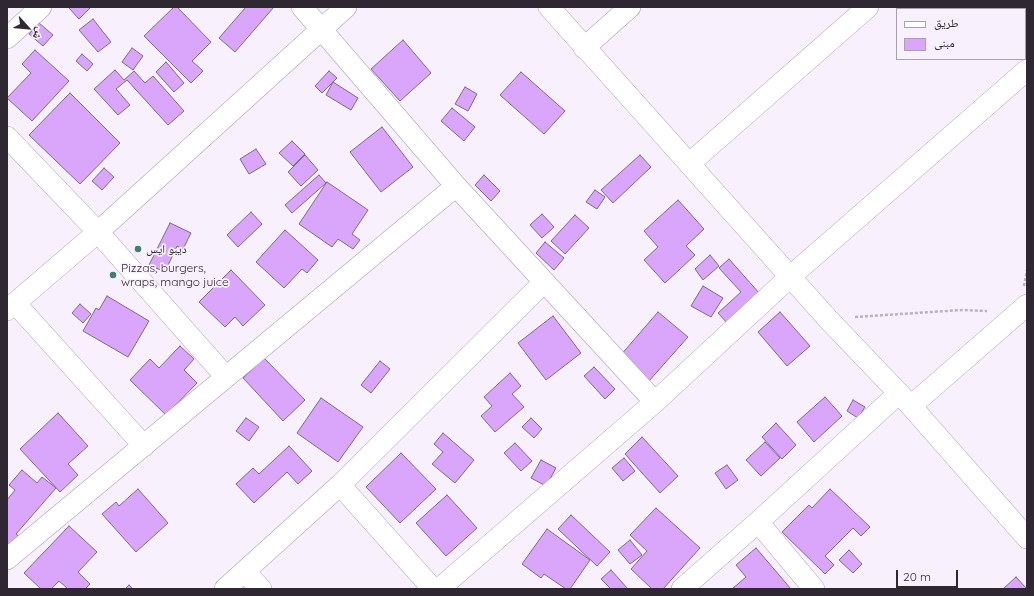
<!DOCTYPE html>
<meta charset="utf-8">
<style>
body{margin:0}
#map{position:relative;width:1034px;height:596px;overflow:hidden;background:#f8f1fd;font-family:Quicksand,"Noto Naskh Arabic",sans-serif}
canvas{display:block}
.frame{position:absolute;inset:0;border:8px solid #2f2833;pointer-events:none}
.legend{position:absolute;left:896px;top:8px;width:130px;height:52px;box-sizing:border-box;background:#f8f1fd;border:1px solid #a8a1ac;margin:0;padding:5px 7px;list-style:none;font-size:12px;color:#2f2833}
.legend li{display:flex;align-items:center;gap:8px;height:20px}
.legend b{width:20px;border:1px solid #a8a1ac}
.north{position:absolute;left:8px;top:8px;width:40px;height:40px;-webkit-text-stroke:3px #f8f1fd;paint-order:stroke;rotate:117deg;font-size:11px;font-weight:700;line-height:16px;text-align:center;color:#2f2833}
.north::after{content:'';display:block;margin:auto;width:14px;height:18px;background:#2f2833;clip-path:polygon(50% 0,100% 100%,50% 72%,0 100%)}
.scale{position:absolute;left:896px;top:570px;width:62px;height:18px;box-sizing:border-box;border:2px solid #2f2833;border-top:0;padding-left:5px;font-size:12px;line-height:14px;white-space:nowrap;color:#2f2833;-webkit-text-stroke:3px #f8f1fd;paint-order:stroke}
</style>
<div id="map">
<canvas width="1034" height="596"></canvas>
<div class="frame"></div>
<ul class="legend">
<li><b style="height:5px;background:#fff"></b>طريق</li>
<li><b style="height:11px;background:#d9a6fb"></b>مبنى</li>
</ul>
<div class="north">ش</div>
<div class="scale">20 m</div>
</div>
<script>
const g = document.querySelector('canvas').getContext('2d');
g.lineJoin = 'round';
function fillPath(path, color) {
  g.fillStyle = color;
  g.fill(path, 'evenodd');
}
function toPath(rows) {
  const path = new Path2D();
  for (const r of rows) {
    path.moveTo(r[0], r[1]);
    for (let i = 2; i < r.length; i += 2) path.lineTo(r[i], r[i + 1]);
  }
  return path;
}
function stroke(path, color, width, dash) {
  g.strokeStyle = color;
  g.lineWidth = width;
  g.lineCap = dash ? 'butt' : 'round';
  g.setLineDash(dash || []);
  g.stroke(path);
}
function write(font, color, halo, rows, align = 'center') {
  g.font = font + ' Quicksand,"Noto Naskh Arabic",sans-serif';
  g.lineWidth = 3.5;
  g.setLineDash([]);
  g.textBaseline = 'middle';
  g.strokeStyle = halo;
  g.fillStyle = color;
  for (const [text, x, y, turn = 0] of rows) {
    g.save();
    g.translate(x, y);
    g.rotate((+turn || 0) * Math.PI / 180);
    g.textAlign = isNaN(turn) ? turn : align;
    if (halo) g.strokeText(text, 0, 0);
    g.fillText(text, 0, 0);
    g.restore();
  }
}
const building = toPath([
 [70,7,91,7,79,19,69,8,70,7],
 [174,7,177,7,211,42,192,61,203,71,191,83,144,36,174,7],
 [246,7,274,7,235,52,219,38,246,7],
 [93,19,111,42,98,52,79,30,93,19],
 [39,23,53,35,43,46,29,34,39,23],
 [403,40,431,73,400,101,371,69,403,40],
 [132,48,143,56,133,70,122,62,132,48],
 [35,50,69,81,32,121,7,98,31,73,22,64,35,50],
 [82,54,93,64,87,71,76,61,82,54],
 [166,62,184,83,174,92,156,72,166,62],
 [115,70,124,80,134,71,145,83,153,76,184,111,168,125,127,80,116,89,130,105,118,115,94,89,115,70],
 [329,71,337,78,322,93,315,86,329,71],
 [521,72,565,111,544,134,500,95,521,72],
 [333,82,358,98,351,110,326,95,333,82],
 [465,87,477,94,468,111,455,104,465,87],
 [70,93,120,143,80,184,29,135,70,93],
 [452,108,475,127,464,141,441,121,452,108],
 [382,127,413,167,381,192,350,152,382,127],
 [292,141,305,154,293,166,279,153,292,141],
 [256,149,266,164,249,174,240,159,256,149],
 [305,155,318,170,301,186,288,172,305,155],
 [640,155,651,167,613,203,601,190,640,155],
 [104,168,114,177,102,190,92,181,104,168],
 [319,175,326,183,292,213,285,205,319,175],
 [484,175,500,191,491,201,475,185,484,175],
 [327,182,368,210,352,234,360,240,353,249,338,239,332,247,299,224,327,182],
 [595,190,605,197,597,209,586,202,595,190],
 [678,200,704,229,686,246,695,255,665,283,644,260,658,247,644,231,678,200],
 [251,212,262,224,238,247,227,235,251,212],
 [542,214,554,227,542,238,530,225,542,214],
 [575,215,589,228,565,254,551,241,575,215],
 [170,223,191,233,183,249,177,246,165,272,149,265,170,223],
 [285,230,318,260,307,273,302,269,284,288,256,262,285,230],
 [545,242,564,258,554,270,536,253,545,242],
 [710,255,719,266,703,280,695,269,710,255],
 [729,259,760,294,728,324,718,313,741,292,719,268,729,259],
 [231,270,265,305,243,326,235,317,225,327,199,302,231,270],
 [703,286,723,298,711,317,691,306,703,286],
 [107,296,149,321,128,357,83,331,96,308,99,310,107,296],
 [80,304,91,314,83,323,72,313,80,304],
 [658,312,688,337,649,381,620,356,658,312],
 [780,312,810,346,787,366,758,332,780,312],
 [553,316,581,353,546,380,518,343,553,316],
 [180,346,194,359,184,370,197,383,166,415,130,380,150,359,159,368,180,346],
 [264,358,305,400,283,421,243,378,264,358],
 [380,361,390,369,371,393,361,385,380,361],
 [594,367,615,389,605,399,584,376,594,367],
 [510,373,521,386,512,394,524,407,495,432,481,416,492,406,484,397,510,373],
 [825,397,842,416,814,442,797,422,825,397],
 [321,398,363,427,338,462,297,433,321,398],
 [853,400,865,407,858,418,847,411,853,400],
 [58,413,88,446,68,464,78,475,60,492,20,449,58,413],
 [246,418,259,427,249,441,236,431,246,418],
 [531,418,542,429,534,438,522,427,531,418],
 [776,423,796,445,782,459,762,437,776,423],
 [443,433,474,460,455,483,432,464,443,452,434,444,443,433],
 [642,437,678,476,660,493,625,454,642,437],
 [765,442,780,458,761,476,746,460,765,442],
 [515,443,532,461,521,471,504,453,515,443],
 [289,446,312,471,298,484,287,472,254,503,236,484,253,468,259,474,289,446],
 [401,453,436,489,400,523,366,487,401,453],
 [624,458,635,471,623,481,612,468,624,458],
 [541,460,556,468,546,486,531,478,541,460],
 [727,465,738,480,726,489,715,473,727,465],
 [22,470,37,483,42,477,56,488,16,534,22,539,7,547,7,500,15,490,9,485,22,470],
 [138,489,168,523,136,552,102,514,116,502,119,506,138,489],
 [830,489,870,527,861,536,853,528,825,556,834,565,825,574,782,532,809,505,812,508,830,489],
 [447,495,477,528,446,556,416,523,447,495],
 [656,508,700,548,663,589,652,589,631,569,647,551,630,535,656,508],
 [571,515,610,552,597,566,558,529,571,515],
 [69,526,97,552,78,572,90,584,85,589,68,589,59,581,51,589,41,589,24,573,69,526],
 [547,529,590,560,570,589,566,589,544,574,541,578,522,564,547,529],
 [630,540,642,555,630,564,618,550,630,540],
 [756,548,791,589,732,589,746,577,736,565,756,548],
 [849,550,862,564,853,573,839,560,849,550],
 [611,570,628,589,611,589,601,579,611,570],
 [1016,577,1027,589,1003,589,1016,577],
 [129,585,133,589,125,589,129,585]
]);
fillPath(building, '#d9a6fb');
stroke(building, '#7a6b85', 1);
const minor = toPath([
 [302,7,456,186,655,402],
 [549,7,828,319,911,406,1027,538],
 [7,38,41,7],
 [584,48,630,7],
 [7,137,98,232,226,377],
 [689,164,868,7],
 [15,303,144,446],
 [7,310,98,232,346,7],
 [911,406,1027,305],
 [340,485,433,589],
 [758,522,814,589],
 [7,559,456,186],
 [245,572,261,589],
 [225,589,340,485,544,282],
 [439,589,655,402,791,276,1027,70],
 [682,589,758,522,898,394]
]);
stroke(minor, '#ae9db9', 22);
stroke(toPath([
 [1024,286,1027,270],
 [855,317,962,310,987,311]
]), '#bab3be', 2.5, [3, 2]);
stroke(minor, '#fff', 21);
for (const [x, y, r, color] of [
 [138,249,4,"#3f8070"],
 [113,275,4,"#3f8070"]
]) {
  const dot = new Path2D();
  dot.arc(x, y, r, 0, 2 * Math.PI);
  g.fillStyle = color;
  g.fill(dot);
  stroke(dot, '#f8f1fd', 1.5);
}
write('12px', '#2f2833', '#f8f1fd', [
 ["ديبو ايس",146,249],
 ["Pizzas, burgers,",121,268],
 ["wraps, mango juice",121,282]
], 'left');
</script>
